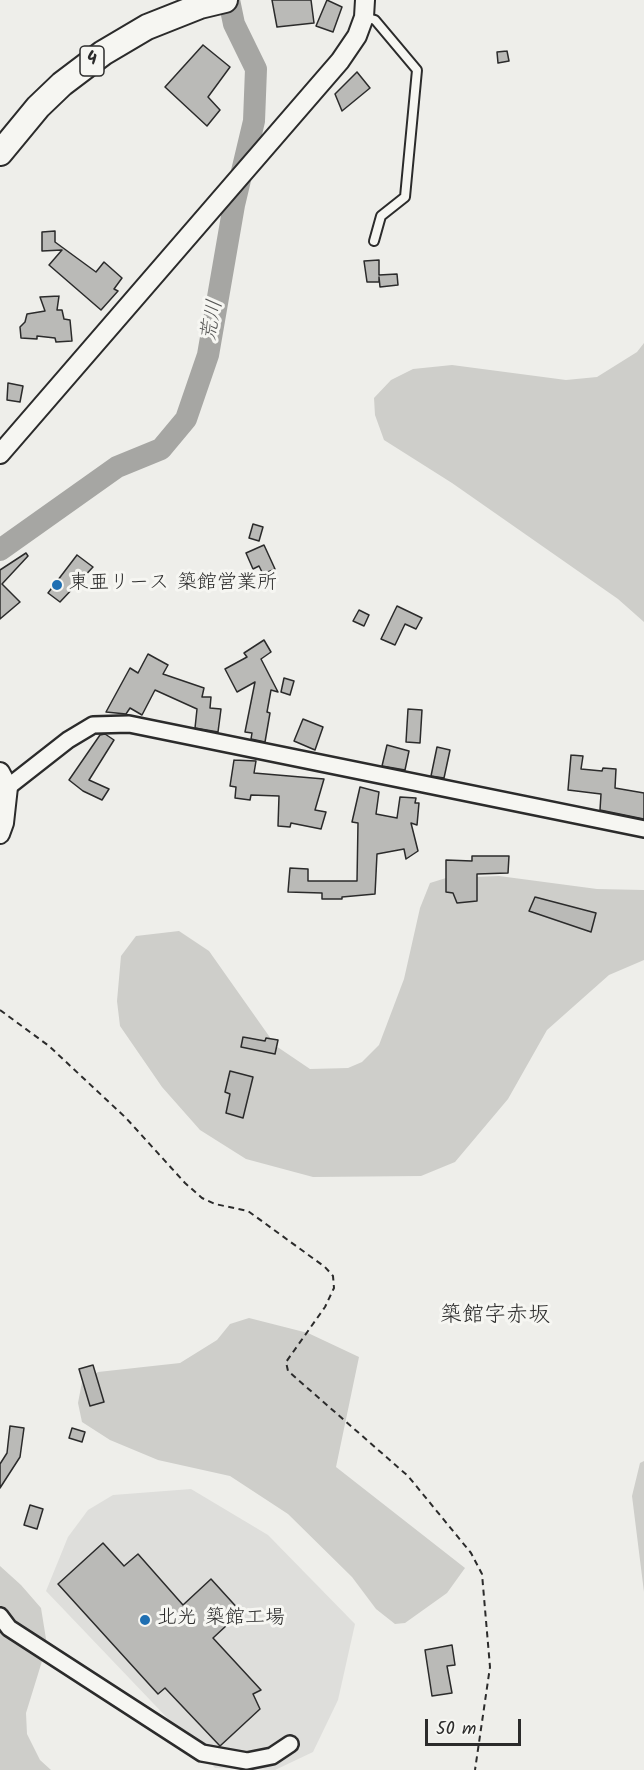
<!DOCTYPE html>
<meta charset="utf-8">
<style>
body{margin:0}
#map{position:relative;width:644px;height:1770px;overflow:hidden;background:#eeeeea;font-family:Kalam,sans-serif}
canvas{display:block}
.scale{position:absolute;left:425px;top:1719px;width:96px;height:27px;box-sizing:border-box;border:3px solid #2b2b2b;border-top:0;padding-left:8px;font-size:18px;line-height:21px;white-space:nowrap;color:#2b2b2b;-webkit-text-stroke:4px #f6f6f2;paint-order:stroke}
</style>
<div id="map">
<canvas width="644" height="1770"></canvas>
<div class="scale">50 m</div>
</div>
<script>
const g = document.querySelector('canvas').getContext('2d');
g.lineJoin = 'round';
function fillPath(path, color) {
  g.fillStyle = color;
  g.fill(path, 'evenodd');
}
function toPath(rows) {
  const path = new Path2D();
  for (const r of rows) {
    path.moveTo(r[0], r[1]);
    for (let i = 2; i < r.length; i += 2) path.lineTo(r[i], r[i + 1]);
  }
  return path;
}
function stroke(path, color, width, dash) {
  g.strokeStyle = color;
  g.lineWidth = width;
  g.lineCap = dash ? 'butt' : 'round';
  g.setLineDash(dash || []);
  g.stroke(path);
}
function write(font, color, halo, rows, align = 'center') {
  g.font = font + ' Kalam,"Klee One",sans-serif';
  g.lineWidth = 6;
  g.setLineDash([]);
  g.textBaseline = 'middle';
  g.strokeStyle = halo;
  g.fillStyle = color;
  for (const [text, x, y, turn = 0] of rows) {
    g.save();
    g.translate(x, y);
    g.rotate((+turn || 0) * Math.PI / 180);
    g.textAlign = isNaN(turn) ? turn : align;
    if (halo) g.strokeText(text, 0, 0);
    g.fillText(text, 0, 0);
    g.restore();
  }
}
fillPath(toPath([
 [191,1489,268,1535,355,1624,338,1700,313,1752,275,1770,215,1768,46,1591,68,1537,88,1510,113,1495]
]), '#dededb');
fillPath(toPath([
 [644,343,644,622,618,599,452,483,384,440,375,415,374,398,391,380,413,369,452,365,566,380,597,377,637,352],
 [499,876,597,889,644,890,644,960,609,975,547,1030,508,1099,455,1162,421,1176,313,1177,246,1159,200,1130,162,1087,120,1026,117,1001,121,956,136,936,179,931,209,951,276,1046,310,1069,348,1068,362,1062,379,1045,404,979,420,908,430,883,446,878],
 [249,1318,308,1333,359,1357,336,1467,465,1568,447,1593,405,1623,395,1624,376,1609,352,1577,288,1514,230,1476,158,1460,110,1440,82,1422,78,1403,82,1382,98,1372,180,1363,217,1340,230,1324],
 [644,1461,644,1592,632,1496,640,1463],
 [0,1566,21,1585,41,1608,47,1645,26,1713,27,1734,40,1760,51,1770,0,1770]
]), '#cececa');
stroke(toPath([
 [0,550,117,467,161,449,186,419,208,355,234,205,254,121,256,69,234,24,229,0]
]), '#a6a6a3', 22);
const building = toPath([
 [272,0,311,0,314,23,277,27,272,0],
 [327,0,342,7,333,32,316,26,327,0],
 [203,45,230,67,208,97,220,110,207,126,165,87,203,45],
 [507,51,509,61,498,63,497,52,507,51],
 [357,72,370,88,342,111,335,94,357,72],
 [55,231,55,242,96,272,104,262,122,278,114,289,118,291,101,310,49,265,62,250,42,251,42,232,55,231],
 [379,260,379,275,397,274,398,285,380,287,379,277,379,282,367,282,364,261,379,260],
 [59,296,57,310,62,310,64,319,70,320,72,341,56,342,55,338,37,336,37,339,21,338,20,327,25,322,27,314,45,311,40,297,59,296],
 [8,383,23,386,20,402,7,400,8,383],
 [253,524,263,527,259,541,249,538,253,524],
 [264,545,275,569,263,574,259,566,253,569,246,553,264,545],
 [26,553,28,556,2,584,20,602,0,619,0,570,26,553],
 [77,555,93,567,60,602,48,593,77,555],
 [397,606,422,618,416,629,405,624,395,645,381,639,397,606],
 [359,610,369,615,364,626,353,621,359,610],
 [264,640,271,652,261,659,278,692,271,690,267,712,270,713,265,742,251,739,252,733,245,732,255,682,237,692,225,669,247,657,244,653,264,640],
 [148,654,168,665,163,674,204,688,202,697,211,697,210,708,221,709,218,732,195,728,197,709,155,690,142,715,130,708,126,714,106,712,130,668,138,673,148,654],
 [284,678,294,681,290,695,281,692,284,678],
 [408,709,422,710,420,743,406,742,408,709],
 [303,719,323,727,315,750,294,741,303,719],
 [105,734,114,740,89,780,109,789,102,800,83,791,69,780,100,735,105,734],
 [387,745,409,751,405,770,382,766,387,745],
 [437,747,450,750,444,778,431,776,437,747],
 [571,755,583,756,581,769,602,771,603,768,616,769,615,788,644,793,644,819,600,810,601,794,568,790,571,755],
 [234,760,256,761,254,773,324,779,315,810,326,812,321,829,291,823,290,827,278,826,279,796,251,795,250,800,235,798,236,787,230,786,234,760],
 [360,787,379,792,376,814,397,818,400,797,416,798,415,803,419,803,417,825,411,823,418,851,406,859,404,849,377,854,375,894,342,897,342,899,322,899,322,893,288,892,290,868,308,869,308,881,357,881,358,823,352,822,360,787],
 [472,856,509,856,508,873,477,874,477,901,457,903,453,893,446,892,446,860,472,861,472,856],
 [535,897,596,913,591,932,529,911,535,897],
 [243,1037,265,1041,266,1038,278,1040,275,1054,241,1047,243,1037],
 [230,1071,253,1077,243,1118,226,1113,230,1094,225,1092,230,1071],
 [93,1365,104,1402,90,1406,79,1369,93,1365],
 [10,1426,24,1428,20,1457,0,1488,0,1464,7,1453,10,1426],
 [72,1428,85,1432,82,1442,69,1438,72,1428],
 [30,1505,43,1509,37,1529,24,1525,30,1505],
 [103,1543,124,1566,138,1554,183,1605,211,1579,241,1612,213,1638,261,1690,253,1694,260,1709,220,1746,165,1688,158,1694,58,1584,103,1543],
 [452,1645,455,1665,447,1666,452,1693,432,1696,425,1650,452,1645]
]);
fillPath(building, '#babab7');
stroke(building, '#2b2b2b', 1.5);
const service = toPath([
 [364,17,375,20,417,70,405,197,381,216,374,241]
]);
const minor = toPath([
 [8,787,68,740,93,725,129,724,644,829],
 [0,1616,9,1628,202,1753,247,1761,272,1756,290,1744]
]);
const tertiary = toPath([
 [0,454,340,61,357,36,364,17,365,0],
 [0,772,8,787,4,823,0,834]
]);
const trunk = toPath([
 [0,153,38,107,62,84,103,53,147,27,200,6,225,0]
]);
stroke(service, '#2b2b2b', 12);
stroke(minor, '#2b2b2b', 20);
stroke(tertiary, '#2b2b2b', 22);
stroke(trunk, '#2b2b2b', 28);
stroke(toPath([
 [0,1010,49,1046,126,1118,185,1183,202,1198,215,1204,248,1211,325,1267,333,1276,334,1288,325,1307,286,1362,288,1371,408,1476,471,1553,482,1574,490,1667,475,1770]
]), '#2b2b2b', 2, [6, 4.5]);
stroke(service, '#f6f6f2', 8);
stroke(minor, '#f6f6f2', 15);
stroke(tertiary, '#f6f6f2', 18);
stroke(trunk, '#f6f6f2', 24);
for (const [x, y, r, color] of [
 [57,585,6,"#1f6fb2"],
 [145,1620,6,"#1f6fb2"]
]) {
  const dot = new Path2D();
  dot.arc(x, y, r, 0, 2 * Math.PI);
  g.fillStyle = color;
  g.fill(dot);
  stroke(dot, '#f6f6f2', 2);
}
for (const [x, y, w] of [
 [92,61,24]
]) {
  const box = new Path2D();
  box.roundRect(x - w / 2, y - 15, w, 30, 4.5);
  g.fillStyle = '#f6f6f2';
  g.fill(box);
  stroke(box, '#2b2b2b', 1.5);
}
write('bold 18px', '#2b2b2b', null, [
 ["4",92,61]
]);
write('20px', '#2b2b2b', '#f6f6f2', [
 ["東亜リース 築館営業所",69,585],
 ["北光 築館工場",157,1620]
], 'left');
write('italic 21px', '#565655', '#f6f6f2', [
 ["荒川",214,321,-80]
]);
write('22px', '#2b2b2b', '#f6f6f2', [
 ["築館字赤坂",495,1317]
]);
</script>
